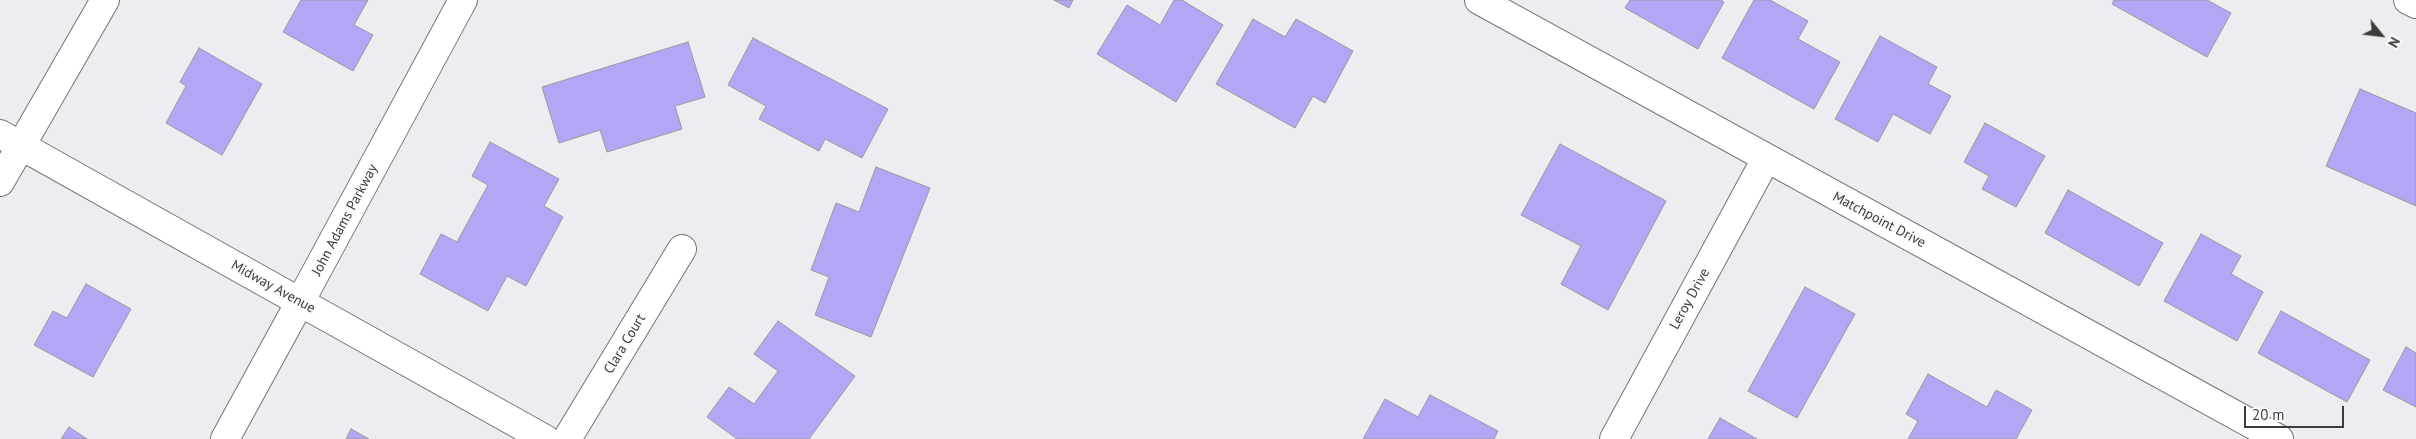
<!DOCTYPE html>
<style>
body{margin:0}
#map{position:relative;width:2416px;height:439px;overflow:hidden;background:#ededf1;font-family:"PT Sans",sans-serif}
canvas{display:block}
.north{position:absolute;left:2356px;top:10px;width:50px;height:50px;-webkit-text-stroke:4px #fbfbfe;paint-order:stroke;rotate:119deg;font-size:14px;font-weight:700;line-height:20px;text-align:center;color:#3c3c3d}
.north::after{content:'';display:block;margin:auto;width:18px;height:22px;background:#3c3c3d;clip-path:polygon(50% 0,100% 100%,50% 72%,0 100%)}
.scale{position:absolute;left:2244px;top:406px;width:100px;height:22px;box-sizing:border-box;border:2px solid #3c3c3d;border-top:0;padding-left:6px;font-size:15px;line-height:18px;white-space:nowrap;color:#3c3c3d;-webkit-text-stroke:4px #fbfbfe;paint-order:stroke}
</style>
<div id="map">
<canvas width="2416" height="439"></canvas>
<div class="north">N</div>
<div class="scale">20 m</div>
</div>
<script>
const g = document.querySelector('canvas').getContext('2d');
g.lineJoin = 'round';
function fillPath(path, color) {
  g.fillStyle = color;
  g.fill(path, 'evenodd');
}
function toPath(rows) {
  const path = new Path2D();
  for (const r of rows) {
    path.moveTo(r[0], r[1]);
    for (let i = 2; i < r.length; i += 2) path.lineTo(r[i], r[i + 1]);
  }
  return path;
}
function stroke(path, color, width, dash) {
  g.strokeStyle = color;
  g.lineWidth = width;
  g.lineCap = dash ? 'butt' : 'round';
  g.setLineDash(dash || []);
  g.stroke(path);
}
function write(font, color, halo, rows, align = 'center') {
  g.font = font + ' "PT Sans",sans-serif';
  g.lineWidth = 4;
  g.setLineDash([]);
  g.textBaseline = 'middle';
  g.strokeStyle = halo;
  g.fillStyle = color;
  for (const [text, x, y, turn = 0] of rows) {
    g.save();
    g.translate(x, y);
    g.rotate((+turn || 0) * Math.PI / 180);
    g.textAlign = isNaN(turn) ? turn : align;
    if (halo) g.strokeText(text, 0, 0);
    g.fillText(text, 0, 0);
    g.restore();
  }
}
const building = toPath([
 [301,0,368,0,354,25,373,35,353,71,283,32,301,0],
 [1054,0,1073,0,1069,8,1054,0],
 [1174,0,1182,0,1223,25,1176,102,1097,54,1127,5,1160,25,1174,0],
 [1630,0,1721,0,1724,2,1698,49,1625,8,1630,0],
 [1754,0,1770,0,1808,21,1798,39,1840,62,1814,109,1722,58,1754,0],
 [2114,0,2207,0,2231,13,2207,57,2112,4,2114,0],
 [1253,19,1285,37,1296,19,1353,51,1325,103,1313,96,1295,128,1216,84,1253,19],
 [1880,36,1937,67,1928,84,1951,96,1930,134,1893,114,1878,142,1835,119,1880,36],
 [753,38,888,109,862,158,825,139,819,151,759,119,766,106,728,85,753,38],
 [688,42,705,97,675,106,682,129,607,152,600,130,559,143,542,87,688,42],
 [199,48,262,84,222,155,166,123,186,86,180,82,199,48],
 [2360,89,2416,113,2416,206,2326,166,2360,89],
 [1985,123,2045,156,2016,207,1982,189,1989,176,1964,162,1985,123],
 [490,142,559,179,544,206,563,217,526,286,507,276,488,311,420,274,441,234,457,242,488,185,472,176,490,142],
 [1560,144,1666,201,1608,310,1561,284,1581,246,1521,215,1560,144],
 [876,167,930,188,871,337,815,315,829,277,811,270,836,203,859,212,876,167],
 [2068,190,2163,243,2139,286,2045,233,2068,190],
 [2201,234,2241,256,2231,274,2263,292,2237,341,2164,301,2201,234],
 [86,284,131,309,93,377,34,345,53,311,67,318,86,284],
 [1805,287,1855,314,1797,418,1748,391,1805,287],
 [2281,311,2370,360,2347,402,2258,353,2281,311],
 [778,321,855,376,809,439,737,439,707,417,729,387,754,404,778,371,754,354,778,321],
 [2406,347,2416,353,2416,407,2383,390,2406,347],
 [1928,374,1987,407,1996,390,2032,410,2016,439,1908,439,1918,421,1906,414,1928,374],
 [1430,395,1498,431,1494,439,1363,439,1385,399,1418,417,1430,395],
 [1720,418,1757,439,1708,439,1720,418],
 [69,427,87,439,61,439,69,427],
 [351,429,369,439,346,439,351,429]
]);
fillPath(building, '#b3a7f5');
stroke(building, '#99999c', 1);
const minor = toPath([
 [1479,0,2279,439],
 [2408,0,2416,4],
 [0,182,105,0],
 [225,439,300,302,545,439],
 [567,439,682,249],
 [1614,439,1766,159]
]);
const tertiary = toPath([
 [0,134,300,302,463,0]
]);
stroke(minor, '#747377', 30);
stroke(tertiary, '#747377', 30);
stroke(minor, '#fff', 28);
stroke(tertiary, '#fff', 28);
write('14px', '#3c3c3d', '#fbfbfe', [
 ["John Adams Parkway",345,220,-62],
 ["Matchpoint Drive",1879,220,28],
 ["Midway Avenue",273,287,29],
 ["Leroy Drive",1690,299,-61],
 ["Clara Court",625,344,-59]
]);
</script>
